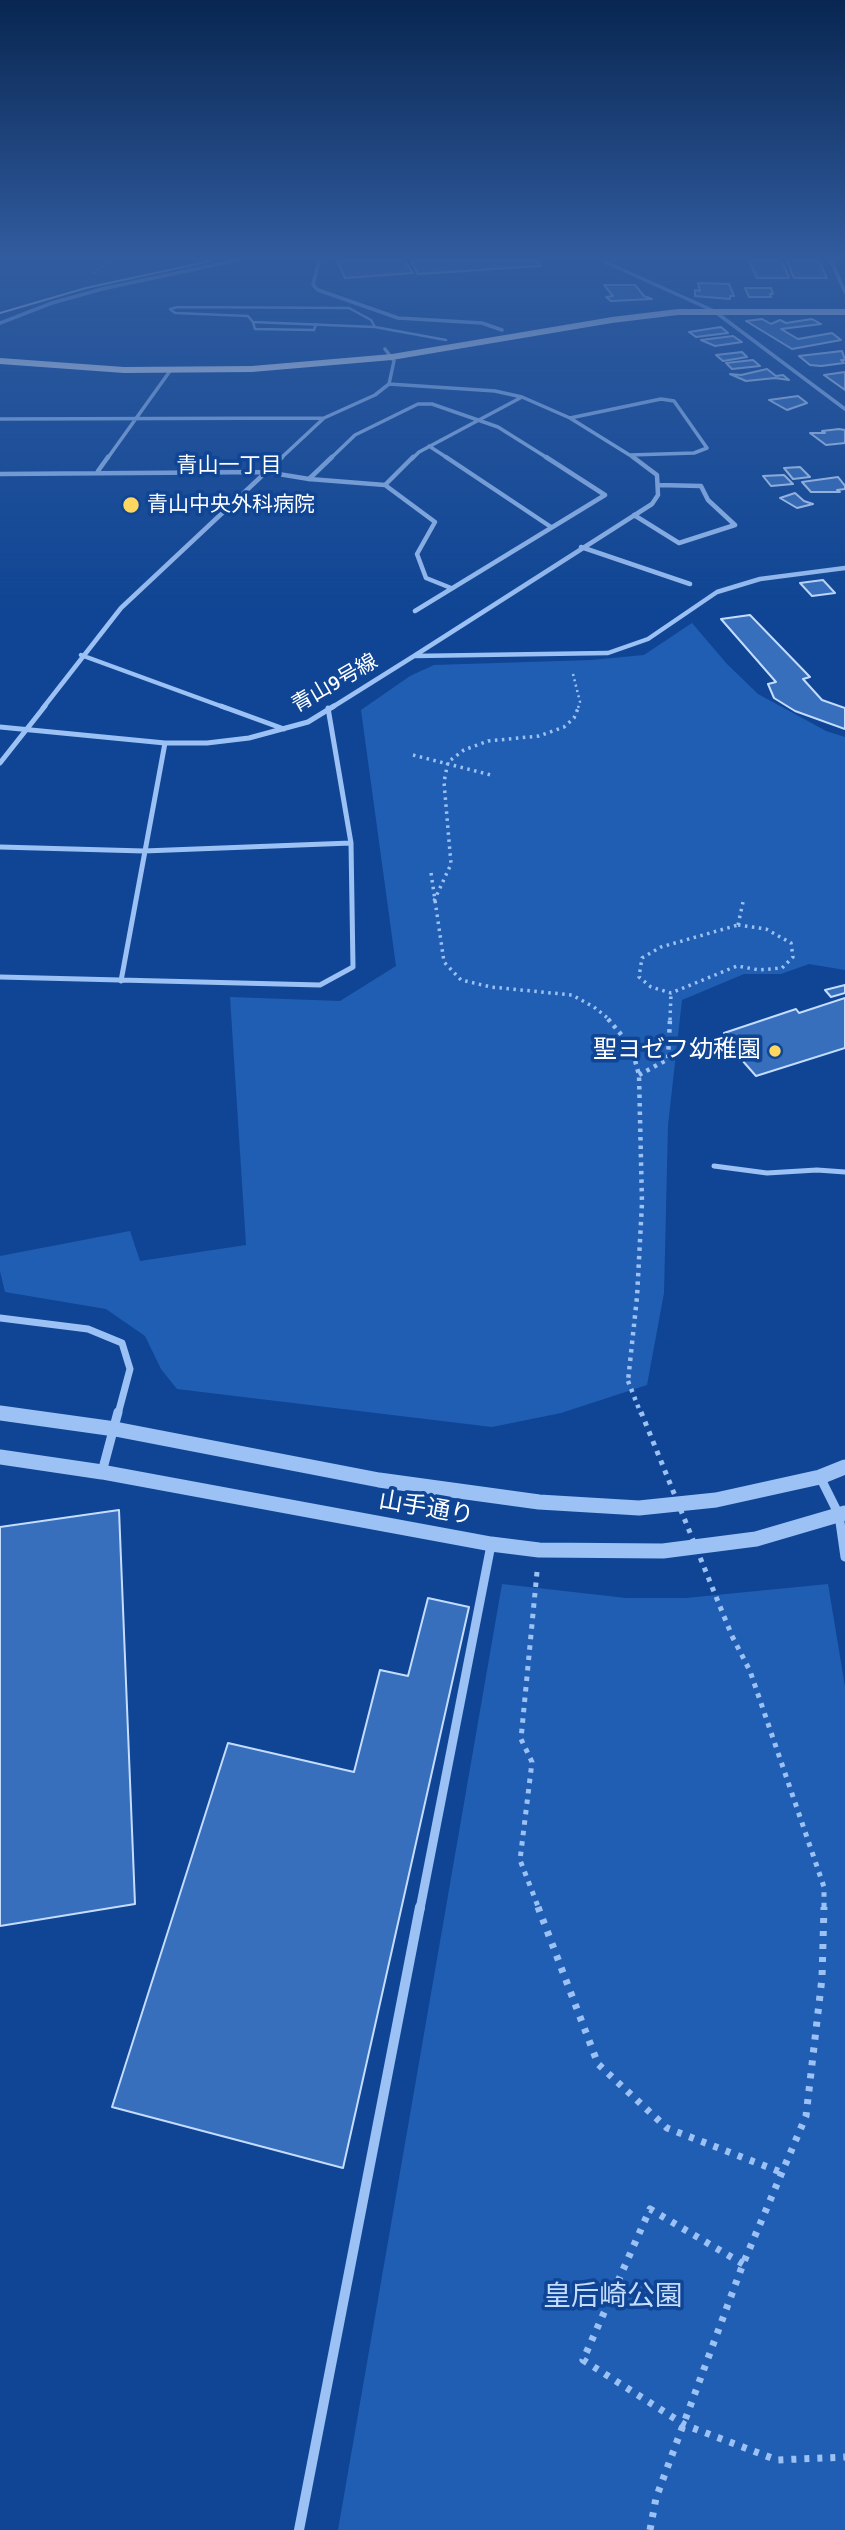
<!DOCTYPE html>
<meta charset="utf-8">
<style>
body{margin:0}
canvas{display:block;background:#0f4594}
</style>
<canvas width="845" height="2530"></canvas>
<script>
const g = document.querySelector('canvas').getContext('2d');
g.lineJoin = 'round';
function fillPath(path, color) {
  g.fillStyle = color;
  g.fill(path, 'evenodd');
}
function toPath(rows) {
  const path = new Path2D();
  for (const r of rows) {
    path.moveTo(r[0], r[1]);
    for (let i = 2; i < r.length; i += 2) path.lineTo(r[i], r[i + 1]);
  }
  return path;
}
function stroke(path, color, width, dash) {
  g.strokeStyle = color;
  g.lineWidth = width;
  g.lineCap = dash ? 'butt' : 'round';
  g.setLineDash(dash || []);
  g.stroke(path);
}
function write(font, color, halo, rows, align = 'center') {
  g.font = font + ' Signika,"Noto Sans JP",sans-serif';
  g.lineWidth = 7;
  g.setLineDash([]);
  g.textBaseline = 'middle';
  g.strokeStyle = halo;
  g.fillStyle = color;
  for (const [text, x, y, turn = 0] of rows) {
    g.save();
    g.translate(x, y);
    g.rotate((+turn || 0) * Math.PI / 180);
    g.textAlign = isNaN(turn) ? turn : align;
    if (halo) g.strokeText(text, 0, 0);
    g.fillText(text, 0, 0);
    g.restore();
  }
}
fillPath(toPath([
 [692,623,727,664,758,694,826,731,845,737,845,970,809,964,781,974,744,974,682,1000,668,1125,664,1293,647,1385,561,1413,492,1427,177,1389,161,1369,145,1336,106,1309,5,1292,0,1271,0,1256,130,1231,140,1261,246,1245,230,997,340,1001,396,966,361,710,410,676,434,665,591,660,644,655],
 [502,1584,626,1598,686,1598,828,1584,845,1687,845,2530,338,2530]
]), '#205eb4');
const building = toPath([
 [337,261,405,261,413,273,345,278,337,261],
 [411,261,541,261,537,261,541,266,418,274,411,261],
 [749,261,782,261,789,278,757,278,749,261],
 [787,261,819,261,827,278,794,278,787,261],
 [698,283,729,284,734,296,730,296,730,299,695,296,695,290,700,291,698,283],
 [604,285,635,285,644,296,652,299,611,301,606,297,613,296,604,285],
 [745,288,771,288,773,294,770,294,771,297,749,297,745,288],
 [762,319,771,324,780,320,786,323,812,319,821,324,781,329,798,339,832,333,841,340,792,349,746,321,762,319],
 [721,327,728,333,696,337,689,332,721,327],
 [733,336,742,342,715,346,701,340,733,336],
 [842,351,845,360,841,360,844,363,821,366,810,365,799,356,842,351],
 [742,352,747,357,723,361,716,355,742,352],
 [753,360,760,366,732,369,726,363,753,360],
 [767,369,776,376,783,375,789,380,775,378,746,381,730,374,741,375,767,369],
 [845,372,845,390,824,375,845,372],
 [798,396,807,403,787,410,769,400,798,396],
 [839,429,845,430,845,443,826,445,810,433,825,433,822,431,839,429],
 [800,467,810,477,793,479,784,468,800,467],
 [784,475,793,484,771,486,763,476,784,475],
 [838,477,845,486,845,489,837,490,840,492,811,492,802,482,838,477],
 [795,493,804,501,813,504,797,508,780,498,795,493],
 [823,580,835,593,812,596,800,583,823,580],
 [750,615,810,677,803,679,822,700,845,708,845,729,795,711,774,698,768,684,776,682,721,619,750,615],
 [845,985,845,993,831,997,825,990,845,985],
 [845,998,845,1048,756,1076,734,1051,729,1052,720,1042,730,1039,724,1033,796,1009,799,1013,845,998],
 [119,1510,135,1904,0,1926,0,1527,119,1510],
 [428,1598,469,1607,343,2168,112,2107,228,1743,354,1772,380,1670,408,1676,428,1598]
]);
fillPath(building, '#376fbd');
stroke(building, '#c4dcfe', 2);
stroke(toPath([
 [95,273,108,261]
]), '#9cc1f4', 2, [2, 2.5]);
stroke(toPath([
 [573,674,580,702,578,708]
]), '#9cc1f4', 2.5, [2, 3.5]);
stroke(toPath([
 [413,755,491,775],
 [431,873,444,962,461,980,491,987,572,995,594,1007,610,1020],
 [434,901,451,864,444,782,448,762,464,750,488,741,539,736,564,727,574,718,579,706],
 [738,925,743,902],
 [738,925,766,929,791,943,793,957,782,968,759,970,737,966,671,993,651,987,639,977,642,958,661,947,738,925],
 [670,1020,671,993]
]), '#9cc1f4', 3.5, [2.5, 4.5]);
stroke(toPath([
 [608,1019,631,1046,639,1075,642,1203,637,1297,628,1381],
 [639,1075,668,1059,670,1019]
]), '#9cc1f4', 4.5, [3.5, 5]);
stroke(toPath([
 [537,1572,521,1739,532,1762,520,1860,539,1909],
 [732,1636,750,1671,824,1887,824,1909]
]), '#9cc1f4', 5, [4.5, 6]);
stroke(toPath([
 [538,1907,598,2064,667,2128,783,2173],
 [743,2264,650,2209,583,2360,685,2425,777,2460,845,2457],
 [650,2530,656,2498,743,2264,806,2116,822,1978,824,1907]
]), '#9cc1f4', 7, [5, 8]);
stroke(toPath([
 [178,307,349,308,371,320,375,327,253,322,248,316,175,313,170,309,178,307],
 [253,322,255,329,314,330,316,324],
 [375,327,446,340]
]), '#9cc1f4', 2.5);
stroke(toPath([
 [714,1166,767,1173,817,1170,845,1172]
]), '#9cc1f4', 5);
stroke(toPath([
 [319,261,313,285,318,290,398,318,482,323,502,330],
 [603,261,714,311,845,409],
 [831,261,845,292],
 [0,323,52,303,102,289,233,261],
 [389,384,495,391,522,397,570,418,636,459],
 [570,418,661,399,674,401,707,448,694,453,630,455],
 [0,419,324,418],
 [429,446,449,459],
 [107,459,170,371],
 [280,459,324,418,375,395,389,384,394,361,385,349],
 [330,459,355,435,418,404,432,404,498,427,549,459],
 [412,459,419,452,522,397]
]), '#9cc1f4', 3.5);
stroke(toPath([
 [446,457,551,527],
 [98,471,108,457],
 [0,474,266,472,309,479,385,485,413,457],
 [309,479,332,457],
 [385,485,435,522,417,554,426,578,451,588],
 [634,515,679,543,735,525,708,500,701,486,659,485],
 [581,547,690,584],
 [415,611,605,495,546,457],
 [81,655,226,708],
 [414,656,652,504,658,495,657,475,633,457],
 [43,708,121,608,282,457],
 [331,708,414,656,608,653,648,639,717,592,760,579,845,568]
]), '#9cc1f4', 4.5);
stroke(toPath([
 [221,706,284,729],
 [0,727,165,743,207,743,249,738,308,722,334,706],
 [0,763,45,706],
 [0,847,144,851,351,843],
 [0,977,320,985,353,967,351,843,328,708],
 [121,981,165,743]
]), '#9cc1f4', 5);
stroke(toPath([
 [0,1318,88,1329,122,1343,130,1369,118,1414]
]), '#9cc1f4', 7);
stroke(toPath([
 [102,1472,118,1412],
 [820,1477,839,1515,845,1557],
 [420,1909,491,1545]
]), '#9cc1f4', 9);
stroke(toPath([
 [299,2530,420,1907]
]), '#9cc1f4', 10);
stroke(toPath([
 [0,1413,6,1414]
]), '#9cc1f4', 12);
stroke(toPath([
 [0,1413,115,1429,379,1480,539,1502,639,1508,716,1500,820,1477,845,1467],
 [0,1457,102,1472,491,1544,539,1550,663,1551,756,1539,845,1513]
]), '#9cc1f4', 15);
fillPath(toPath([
 [678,309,845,309,845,315,678,315,612,323,392,360,252,372,124,373,0,364,0,358,124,367,252,366,392,354,612,317,678,309]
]), '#f4f8ff');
stroke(toPath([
 [0,313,86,288,211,261]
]), '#fff', 2);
stroke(toPath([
 [628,1381,641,1414]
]), '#9cc1f4', 4.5, [3.5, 5]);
stroke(toPath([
 [641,1412,732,1636]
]), '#9cc1f4', 5, [4.5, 6]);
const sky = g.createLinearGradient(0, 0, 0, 615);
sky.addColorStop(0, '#082651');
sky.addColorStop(0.42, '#315c9f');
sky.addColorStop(1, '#315c9f00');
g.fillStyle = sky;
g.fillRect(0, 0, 845, 615);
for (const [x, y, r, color] of [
 [131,505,9,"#ffd65f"],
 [775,1051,7,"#ffd65f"]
]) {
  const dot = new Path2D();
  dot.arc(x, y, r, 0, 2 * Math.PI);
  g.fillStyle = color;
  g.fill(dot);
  stroke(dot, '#0f4594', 2.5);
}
write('21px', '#fff', '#0f4594', [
 ["青山一丁目",229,466]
]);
write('21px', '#fff', '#0f4594', [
 ["青山中央外科病院",147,505]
], 'left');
write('21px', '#fff', '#0f4594', [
 ["青山9号線",335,684,-30]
]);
write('24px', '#fff', '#0f4594', [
 ["聖ヨゼフ幼稚園",761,1051]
], 'right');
write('24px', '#fff', '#0f4594', [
 ["山手通り",426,1509,10]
]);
write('28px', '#c4dcfe', '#0f4594', [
 ["皇后崎公園",613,2298]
]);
</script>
